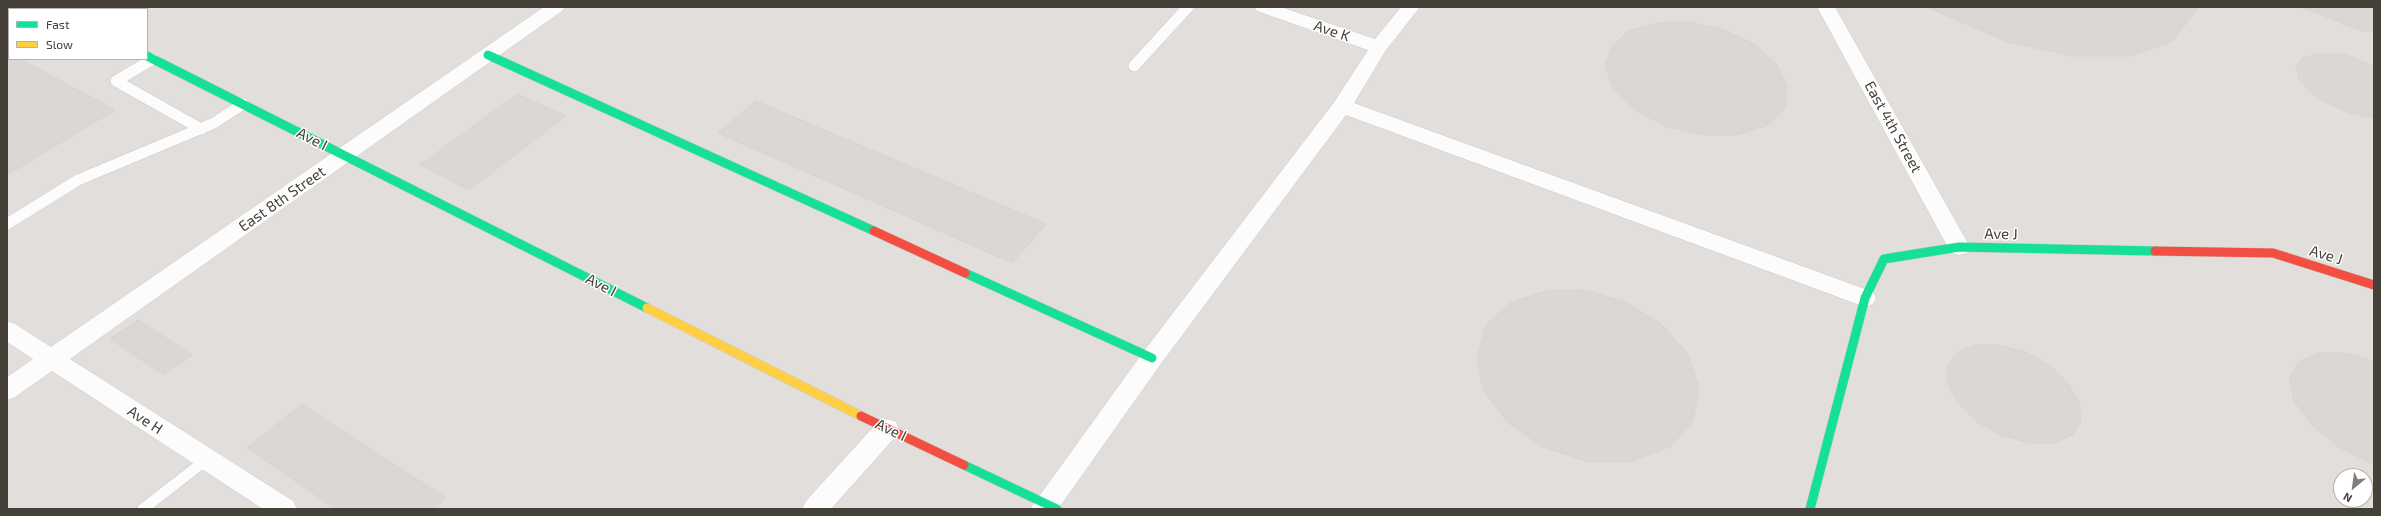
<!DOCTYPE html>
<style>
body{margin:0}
#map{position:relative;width:2381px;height:516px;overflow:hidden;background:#f0eeeb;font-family:"Exo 2",sans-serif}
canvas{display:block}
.frame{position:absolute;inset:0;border:8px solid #454038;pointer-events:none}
.legend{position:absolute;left:8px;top:8px;width:140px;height:52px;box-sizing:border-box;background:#fff;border:1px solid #b5b3af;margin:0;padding:5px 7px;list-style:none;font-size:12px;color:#454038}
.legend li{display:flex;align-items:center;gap:8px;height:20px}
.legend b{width:20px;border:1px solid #b5b3af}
.north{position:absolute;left:2333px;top:468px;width:40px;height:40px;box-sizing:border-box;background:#fff;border:1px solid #b5b3af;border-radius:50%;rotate:209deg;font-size:11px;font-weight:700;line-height:16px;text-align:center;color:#454038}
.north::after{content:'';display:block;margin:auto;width:14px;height:18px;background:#817d77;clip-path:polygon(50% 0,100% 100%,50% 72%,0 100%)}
</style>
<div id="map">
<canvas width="2381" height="516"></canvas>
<div class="frame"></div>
<ul class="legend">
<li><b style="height:5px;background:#16e098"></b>Fast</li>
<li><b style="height:5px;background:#ffcf43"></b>Slow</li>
</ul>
<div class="north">N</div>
</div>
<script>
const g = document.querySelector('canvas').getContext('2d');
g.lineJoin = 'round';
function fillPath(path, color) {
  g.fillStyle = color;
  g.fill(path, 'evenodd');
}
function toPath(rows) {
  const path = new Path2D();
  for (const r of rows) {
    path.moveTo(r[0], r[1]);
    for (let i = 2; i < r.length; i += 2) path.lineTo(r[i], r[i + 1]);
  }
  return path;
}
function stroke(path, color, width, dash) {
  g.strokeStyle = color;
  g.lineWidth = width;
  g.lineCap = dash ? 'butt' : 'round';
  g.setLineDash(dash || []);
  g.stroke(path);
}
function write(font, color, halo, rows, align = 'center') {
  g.font = font + ' "Exo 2",sans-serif';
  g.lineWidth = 3;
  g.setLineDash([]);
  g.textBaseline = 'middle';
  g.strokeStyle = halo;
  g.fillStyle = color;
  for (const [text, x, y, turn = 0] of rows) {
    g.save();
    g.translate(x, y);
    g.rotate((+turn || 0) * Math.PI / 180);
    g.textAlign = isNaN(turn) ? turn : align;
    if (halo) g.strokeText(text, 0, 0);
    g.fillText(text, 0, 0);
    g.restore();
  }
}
fillPath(toPath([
 [7,7,2374,7,2374,509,7,509],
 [9,9,147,9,147,59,9,59],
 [2341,476,2365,476,2365,500,2341,500]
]), '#e1dedb');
const building = toPath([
 [1927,7,2198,7,2173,41,2130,56,2073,56,2008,42,1927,7],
 [2302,7,2374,7,2374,31,2362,31,2302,7],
 [1689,22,1724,30,1754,44,1777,65,1787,87,1785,109,1768,125,1738,135,1703,135,1665,126,1635,110,1613,88,1605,66,1612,46,1629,31,1657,23,1689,22],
 [7,52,9,59,20,59,115,110,7,175,7,52],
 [2315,54,2344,54,2374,66,2374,118,2350,113,2329,104,2310,92,2299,79,2296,67,2301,59,2315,54],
 [517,94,566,116,469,190,420,165,517,94],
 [756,101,1046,224,1012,263,718,133,756,101],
 [1584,290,1626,302,1661,324,1688,354,1699,387,1693,421,1671,446,1633,461,1589,462,1543,447,1507,422,1483,389,1477,356,1486,325,1510,303,1545,291,1584,290],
 [138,320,192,355,164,375,110,339,138,320],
 [1976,345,1999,345,2025,352,2049,365,2068,383,2079,402,2081,421,2072,435,2053,443,2029,443,2001,435,1977,422,1958,403,1948,384,1948,366,1958,352,1976,345],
 [2318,353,2345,353,2374,361,2374,465,2339,447,2311,424,2294,400,2289,378,2298,363,2318,353],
 [302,404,446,498,434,509,336,509,247,448,302,404]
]);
fillPath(building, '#dad7d4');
stroke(building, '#d8d5d1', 1);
const lane = toPath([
 [153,59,116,81,201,129],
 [1134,66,1188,7],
 [7,224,78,180,214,123,243,104],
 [143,509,206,460]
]);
const street = toPath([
 [40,7,61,7,62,9,41,9,40,7],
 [544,7,565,7,562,11,70,359,293,501,297,509,263,509,52,371,15,397,7,400,7,377,33,359,7,342,7,321,15,324,51,347,544,7],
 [1254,7,1281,7,1375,39,1401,7,1420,7,1386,50,1354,103,1873,292,1876,298,1873,304,1865,307,1857,304,1346,115,1160,365,1058,509,1030,509,1144,351,1335,101,1368,50,1257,11,1254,7],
 [1817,7,1835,7,1970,247,1967,253,1959,255,1951,253,1817,7],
 [887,419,896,422,899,429,896,436,831,509,802,509,806,501,878,422,887,419]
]);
const fast = toPath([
 [488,55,874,231],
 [147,56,647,308],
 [965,273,1152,358],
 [964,465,1057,509],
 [1810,509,1865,298,1884,259,1959,247,2155,251]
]);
const slow = toPath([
 [647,308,861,416]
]);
const jam = toPath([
 [874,231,965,273],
 [2155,251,2273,253,2374,285],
 [861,416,964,465]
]);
stroke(lane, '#ceccc9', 12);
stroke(street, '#ceccc9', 1);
stroke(fast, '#cecbc3', 10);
stroke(slow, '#cecbc3', 10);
stroke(jam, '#cecbc3', 10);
stroke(lane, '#fdfcfc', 11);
fillPath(street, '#fdfcfc');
stroke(fast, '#16e098', 9);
stroke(slow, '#ffcf43', 9);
stroke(jam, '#f24e42', 9);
write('15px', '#454038', '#fff', [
 ["Ave K",1332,31,19],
 ["East 4th Street",1893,127,61],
 ["Ave I",312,139,27],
 ["East 8th Street",282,199,-35],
 ["Ave J",2001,234,1],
 ["Ave J",2326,255,17],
 ["Ave I",601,285,27],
 ["Ave H",145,420,33],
 ["Ave I",891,430,26]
]);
</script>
